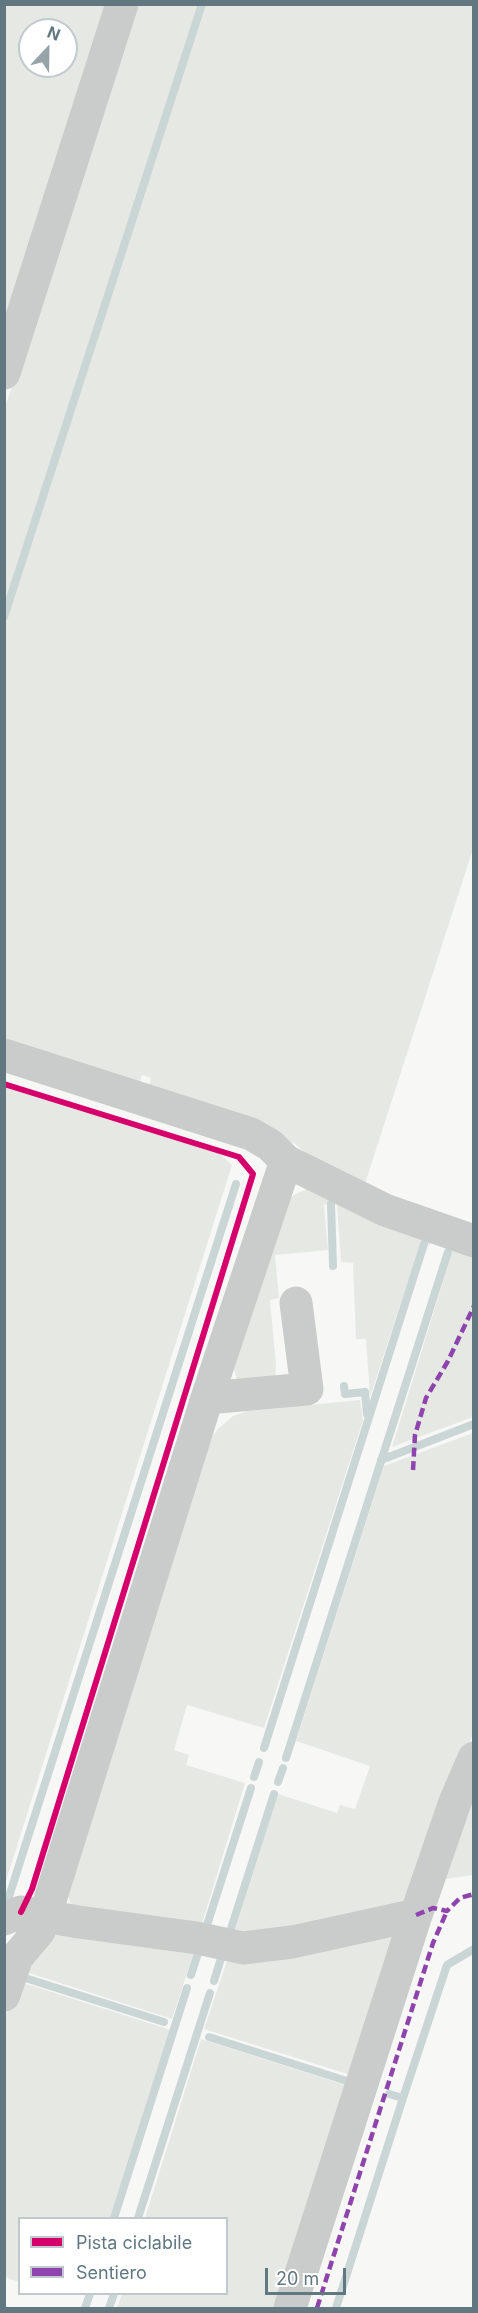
<!DOCTYPE html>
<style>
body{margin:0}
#map{position:relative;width:478px;height:2313px;overflow:hidden;background:#f7f7f6;font-family:Inter,sans-serif}
canvas{display:block}
.frame{position:absolute;inset:0;border:6px solid #627881;pointer-events:none}
.legend{position:absolute;left:18px;top:2217px;width:210px;height:78px;box-sizing:border-box;background:#fff;border:2px solid #c0c9cd;margin:0;padding:8px 10px;list-style:none;font-size:18px;color:#627881}
.legend li{display:flex;align-items:center;gap:12px;height:30px}
.legend b{width:30px;border:2px solid #c0c9cd}
.north{position:absolute;left:18px;top:18px;width:60px;height:60px;box-sizing:border-box;background:#fff;border:2px solid #c0c9cd;border-radius:50%;rotate:22deg;font-size:16px;font-weight:700;line-height:24px;text-align:center;color:#627881}
.north::after{content:'';display:block;margin:auto;width:21px;height:27px;background:#96a4aa;clip-path:polygon(50% 0,100% 100%,50% 72%,0 100%)}
.scale{position:absolute;left:265px;top:2268px;width:81px;height:27px;box-sizing:border-box;border:3px solid #627881;border-top:0;padding-left:8px;font-size:18px;line-height:21px;white-space:nowrap;color:#627881;-webkit-text-stroke:4px #fff;paint-order:stroke}
</style>
<div id="map">
<canvas width="478" height="2313"></canvas>
<div class="frame"></div>
<ul class="legend">
<li><b style="height:8px;background:#d6006c"></b>Pista ciclabile</li>
<li><b style="height:8px;background:#8e44ad"></b>Sentiero</li>
</ul>
<div class="north">N</div>
<div class="scale">20 m</div>
</div>
<script>
const g = document.querySelector('canvas').getContext('2d');
g.lineJoin = 'round';
function fillPath(path, color) {
  g.fillStyle = color;
  g.fill(path, 'evenodd');
}
function toPath(rows) {
  const path = new Path2D();
  for (const r of rows) {
    path.moveTo(r[0], r[1]);
    for (let i = 2; i < r.length; i += 2) path.lineTo(r[i], r[i + 1]);
  }
  return path;
}
function stroke(path, color, width, dash) {
  g.strokeStyle = color;
  g.lineWidth = width;
  g.lineCap = dash ? 'butt' : 'round';
  g.setLineDash(dash || []);
  g.stroke(path);
}
fillPath(toPath([
 [6,5,114,5,5,347,5,151],
 [30,30,66,30,66,66,30,66],
 [134,5,473,5,473,849,362,1193,326,1170,295,1144,257,1129,147,1095,151,1078,142,1075,138,1089,5,1046,5,408],
 [5,1086,220,1154,232,1165,5,1884],
 [307,1189,431,1236,430,1245,421,1242,370,1397,366,1339,356,1339,353,1263,341,1262,337,1204,324,1205,328,1250,275,1255,279,1298,270,1300,276,1365,275,1376,238,1381,232,1365,282,1207,294,1195],
 [455,1243,473,1248,473,1417,392,1447],
 [360,1400,363,1420,264,1728,187,1705,174,1750,189,1755,186,1765,245,1783,201,1927,79,1910,70,1902,66,1890,207,1443,218,1429,233,1416,248,1411],
 [473,1433,473,1734,468,1746,415,1893,399,1906,233,1937,278,1794,337,1813,340,1805,355,1809,370,1766,296,1741,384,1466],
 [473,1783,473,1875,446,1879,441,1868],
 [62,1930,196,1946,172,2019,20,1970,49,1938],
 [397,1932,354,2076,204,2029,229,1955],
 [17,1981,171,2030,110,2218,20,2218,19,2282,5,2277,4,2020],
 [201,2039,351,2087,281,2308,117,2308,122,2294,226,2294,226,2218,145,2218]
]), '#e6e9e3');
stroke(toPath([
 [4,617,202,4],
 [331,1204,333,1266],
 [344,1386,345,1394,365,1392,367,1414],
 [381,1460,474,1424],
 [264,1748,424,1244],
 [286,1758,448,1252],
 [254,1777,259,1762],
 [278,1782,283,1768],
 [6,1906,236,1184],
 [207,1925,251,1788],
 [230,1932,274,1794],
 [191,1975,200,1947],
 [22,1977,164,2022],
 [214,1981,222,1955],
 [209,2037,350,2082],
 [403,2098,447,1965,474,1949],
 [114,2218,187,1988],
 [138,2218,210,1993],
 [85,2308,90,2294],
 [109,2308,114,2294],
 [336,2308,403,2098,389,2094]
]), '#cad5d6', 8);
stroke(toPath([
 [4,373,122,4],
 [4,1055,251,1134,270,1145,286,1161,207,1398,307,1389,296,1303],
 [286,1161,385,1210,474,1241],
 [4,1919,21,1912,79,1922,197,1938,243,1948,292,1942,416,1915],
 [4,1995,17,1957,39,1931,45,1916,207,1398],
 [290,2308,416,1915,455,1802,474,1758]
]), '#cacccc', 33);
stroke(toPath([
 [413,1470,415,1435,426,1398,448,1361,474,1306],
 [416,1915,433,1908,447,1911,460,1898,474,1894],
 [317,2308,433,1943,447,1911]
]), '#8e44ad', 4.5, [9, 4.5]);
stroke(toPath([
 [4,1084,239,1157,253,1174,32,1889,21,1912]
]), '#d6006c', 6);
</script>
